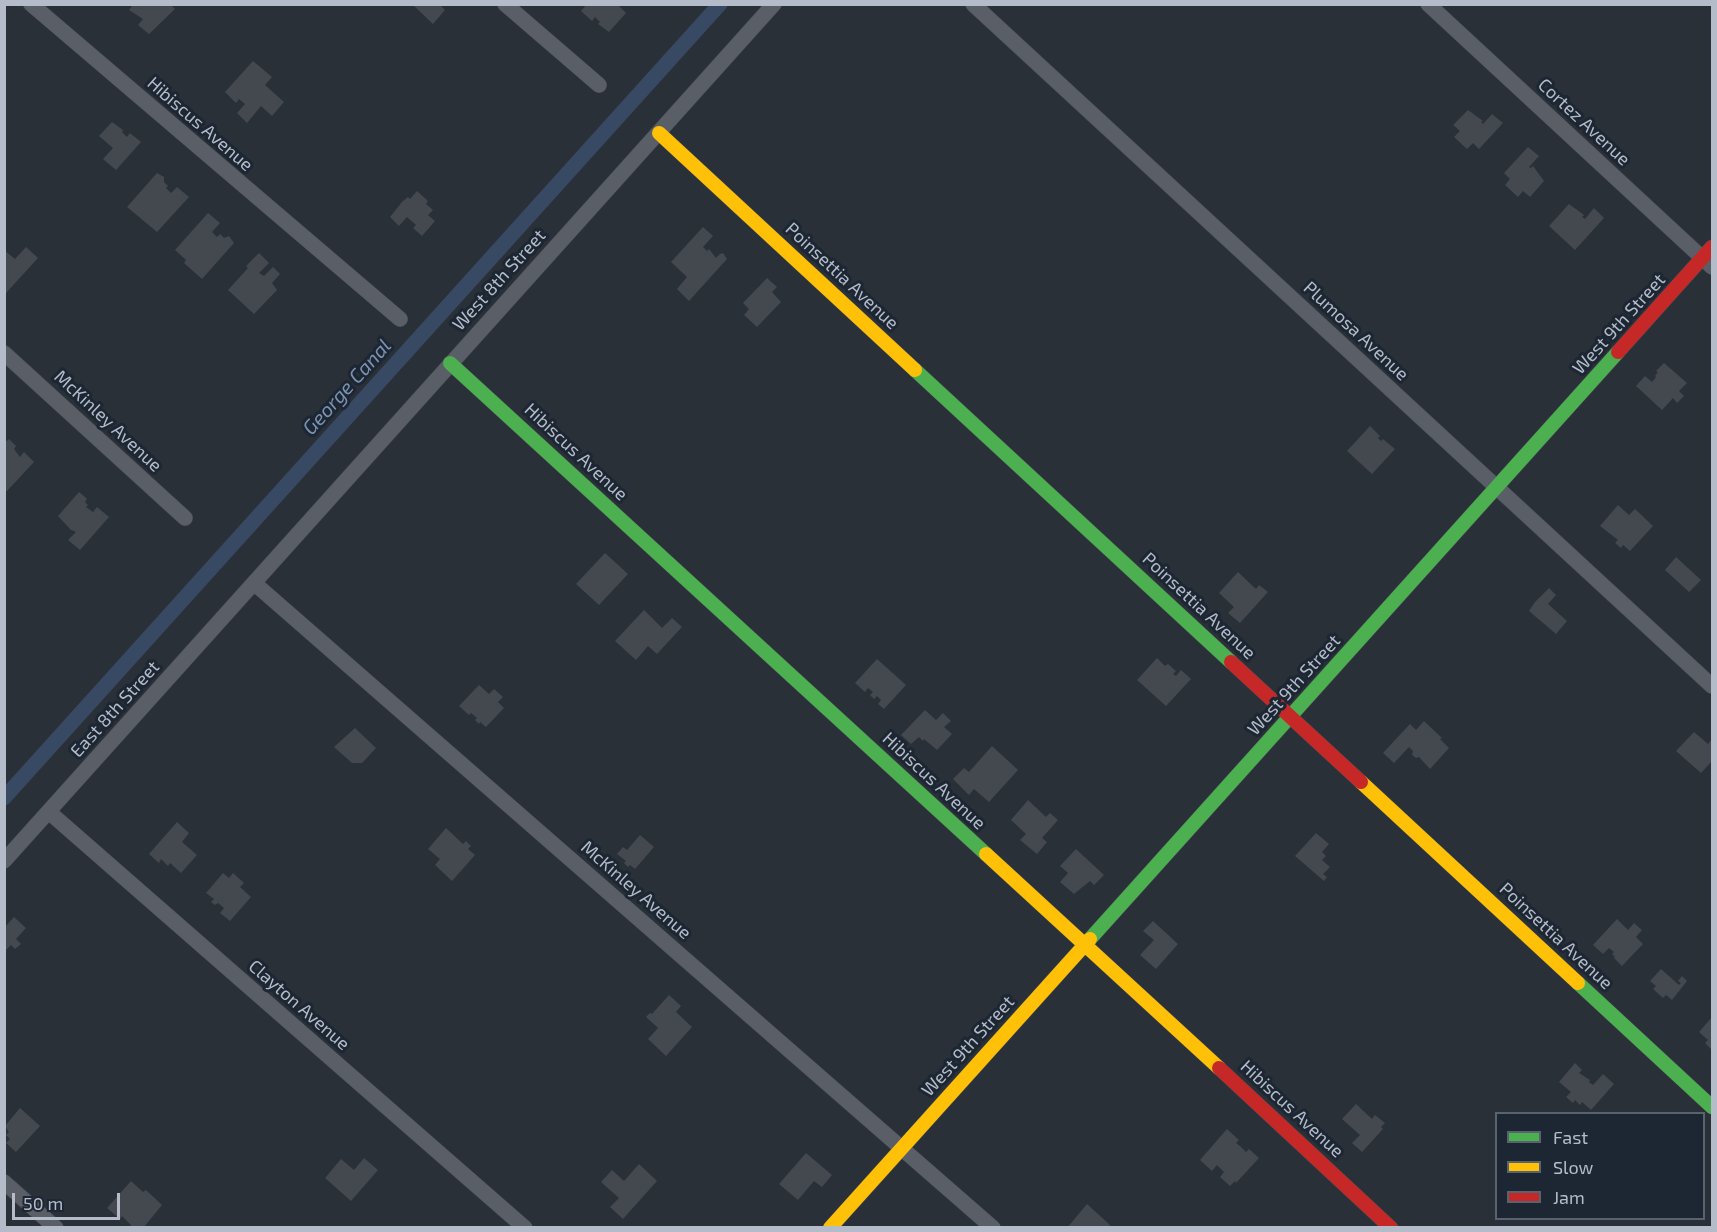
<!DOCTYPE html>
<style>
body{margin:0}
#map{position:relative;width:1717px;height:1232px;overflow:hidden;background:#2a3038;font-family:"Exo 2",sans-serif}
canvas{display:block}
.frame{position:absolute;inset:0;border:6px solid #b4bcc9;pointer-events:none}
.legend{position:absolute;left:1495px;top:1112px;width:210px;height:108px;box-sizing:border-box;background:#1d2633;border:2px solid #59626f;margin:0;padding:8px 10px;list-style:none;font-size:18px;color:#b4bcc9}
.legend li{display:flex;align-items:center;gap:12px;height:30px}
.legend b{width:30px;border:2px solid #59626f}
.scale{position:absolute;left:12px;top:1193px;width:108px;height:27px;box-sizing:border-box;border:3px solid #b4bcc9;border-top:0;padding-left:8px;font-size:18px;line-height:21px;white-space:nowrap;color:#b4bcc9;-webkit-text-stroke:4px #1d2633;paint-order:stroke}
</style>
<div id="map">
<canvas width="1717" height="1232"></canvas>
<div class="frame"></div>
<ul class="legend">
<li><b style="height:8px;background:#4caf50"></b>Fast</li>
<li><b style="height:8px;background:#ffc107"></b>Slow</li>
<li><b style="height:8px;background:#c62828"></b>Jam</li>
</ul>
<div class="scale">50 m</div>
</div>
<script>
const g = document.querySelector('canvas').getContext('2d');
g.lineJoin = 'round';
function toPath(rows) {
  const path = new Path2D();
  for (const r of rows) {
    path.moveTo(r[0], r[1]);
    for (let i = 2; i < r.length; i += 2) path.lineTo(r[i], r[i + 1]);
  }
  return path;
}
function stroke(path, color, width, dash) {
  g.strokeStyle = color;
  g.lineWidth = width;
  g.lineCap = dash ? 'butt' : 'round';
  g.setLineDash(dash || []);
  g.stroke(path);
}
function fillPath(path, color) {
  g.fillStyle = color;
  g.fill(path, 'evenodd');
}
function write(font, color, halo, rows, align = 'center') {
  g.font = font + ' "Exo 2",sans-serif';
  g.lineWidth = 6;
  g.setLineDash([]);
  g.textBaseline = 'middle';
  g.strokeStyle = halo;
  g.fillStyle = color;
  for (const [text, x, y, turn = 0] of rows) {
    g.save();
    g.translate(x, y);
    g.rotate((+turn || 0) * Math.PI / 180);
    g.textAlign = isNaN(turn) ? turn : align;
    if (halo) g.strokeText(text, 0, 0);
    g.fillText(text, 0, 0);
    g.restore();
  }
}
stroke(toPath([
 [4,798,720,4]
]), '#384963', 15);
fillPath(toPath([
 [131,4,170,4,175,9,149,34,138,25,143,19,129,10,132,6],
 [412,4,439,4,445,10,433,24],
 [587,4,617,4,626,13,609,32,598,24,600,22,595,17,592,21,581,11],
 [253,61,272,77,265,85,284,102,272,116,261,106,247,123,237,113,245,104,239,99,236,103,225,92],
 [1468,110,1483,121,1481,122,1483,124,1492,114,1503,123,1479,149,1473,143,1467,149,1454,137,1460,131,1453,125],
 [112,122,123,130,122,132,127,137,130,133,141,142,116,170,103,159,113,148,99,136],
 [1528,147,1539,156,1529,167,1531,168,1533,166,1544,181,1530,197,1523,191,1518,197,1505,185,1510,179,1504,173],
 [157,173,164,177,164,182,168,186,166,188,171,193,177,187,189,197,157,232,127,207],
 [417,191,428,201,426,204,433,210,428,215,435,221,422,236,413,228,416,225,407,217,399,226,390,217,402,202,408,197,410,199],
 [1569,204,1584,215,1582,217,1585,219,1594,208,1604,218,1575,250,1549,226],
 [208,213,220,223,212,232,217,237,220,234,224,238,229,236,234,243,202,279,184,263,186,260,175,250],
 [703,227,713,236,703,247,707,251,709,249,716,258,720,254,723,253,727,259,689,301,677,289,687,277,671,262],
 [26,247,38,258,6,293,4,250,15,259],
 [259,253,269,263,259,273,264,276,273,267,280,274,272,283,277,290,254,314,228,290,248,268,246,266],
 [767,278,777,287,772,292,781,302,757,327,744,315,749,309,743,303],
 [1664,363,1687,383,1679,391,1684,396,1677,403,1673,398,1662,410,1636,386,1645,376,1652,382,1656,377,1655,376,1658,372,1656,371],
 [1370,426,1380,436,1378,438,1381,441,1383,439,1395,449,1372,474,1347,451],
 [9,439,16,446,14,449,20,457,24,452,34,462,7,491,4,489,4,443],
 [79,492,85,497,87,499,85,502,88,505,86,507,93,512,97,507,109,517,80,550,68,540,76,532,71,530,58,516],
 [1618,505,1629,515,1635,509,1653,526,1630,551,1623,545,1621,548,1615,543,1618,540,1600,526],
 [605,553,628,574,599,605,576,584],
 [1676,557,1701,580,1689,592,1665,570],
 [1238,572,1256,589,1259,585,1268,592,1240,623,1228,613,1234,607,1219,593],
 [1549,588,1556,595,1548,604,1567,621,1556,634,1529,611,1535,602],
 [644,610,662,628,672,618,682,627,657,654,648,646,636,660,615,641],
 [1157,658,1165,666,1168,664,1176,671,1173,674,1176,676,1181,670,1191,679,1166,706,1137,680],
 [877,659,906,685,884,709,878,704,881,700,877,696,874,699,870,695,873,692,868,688,865,692,855,683],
 [479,685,489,694,494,689,503,697,498,702,504,708,486,727,480,722,479,724,475,720,477,718,471,713,469,715,459,706],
 [925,710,936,720,943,713,951,721,944,727,952,734,937,750,924,739,923,741,919,737,911,744,901,735],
 [1424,721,1442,738,1440,739,1449,748,1430,769,1419,757,1416,758,1412,755,1413,751,1409,747,1394,763,1383,753,1410,724,1416,730],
 [355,728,376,748,362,763,352,763,334,747],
 [1694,732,1708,744,1712,739,1712,761,1701,773,1676,751],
 [992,746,1018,770,989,802,974,789,969,795,953,779,964,768,969,772],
 [1028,800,1046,817,1050,813,1058,820,1042,838,1047,842,1037,854,1020,840,1026,834,1011,820],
 [177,822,189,833,182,842,197,855,181,873,170,863,168,866,161,859,159,863,149,854],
 [446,828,463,844,466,841,471,846,468,849,475,855,452,881,435,865,440,859,428,849],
 [1316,833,1329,844,1322,852,1326,856,1322,860,1330,867,1323,874,1327,877,1324,881,1295,856],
 [640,835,654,847,635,869,630,865,628,867,624,863,626,861,617,854,623,847,627,850],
 [1076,849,1104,875,1094,885,1090,881,1074,894,1060,882,1068,873,1060,866],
 [223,873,229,878,233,873,244,883,240,887,251,897,230,921,220,913,224,908,218,903,215,905,211,902,214,899,206,893],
 [14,917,26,928,16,939,21,944,15,949,11,945,4,952,4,928],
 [1617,919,1628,930,1634,923,1642,930,1636,937,1643,944,1622,966,1614,958,1615,957,1612,954,1614,952,1609,948,1603,954,1593,945],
 [1153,921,1178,944,1156,969,1140,955,1154,940,1143,931],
 [1661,969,1679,985,1681,983,1678,981,1682,976,1687,981,1672,1000,1666,995,1663,998,1653,989,1656,986,1650,981],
 [669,995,681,1006,676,1012,692,1027,666,1056,648,1039,658,1028,646,1017,650,1013,652,1014],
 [1712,1017,1712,1050,1705,1043,1708,1040,1699,1032],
 [1575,1063,1582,1070,1579,1073,1590,1080,1589,1082,1593,1085,1603,1074,1614,1084,1591,1110,1582,1102,1580,1105,1575,1100,1573,1103,1566,1097,1571,1092,1559,1082],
 [1356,1104,1372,1119,1375,1115,1385,1123,1381,1127,1383,1129,1362,1152,1352,1143,1360,1135,1342,1119],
 [20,1108,40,1126,16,1152,6,1143,10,1139,6,1135,9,1132,5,1126],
 [1227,1129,1239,1140,1236,1143,1240,1146,1246,1152,1249,1149,1259,1158,1236,1183,1235,1181,1230,1186,1220,1177,1224,1172,1217,1165,1212,1171,1200,1160],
 [806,1153,832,1175,822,1187,814,1181,798,1200,779,1184],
 [364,1158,378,1170,351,1201,325,1178,341,1159,354,1170],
 [639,1164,657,1181,623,1219,610,1207,619,1198,601,1182,612,1170,624,1181],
 [131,1181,143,1192,146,1190,162,1205,144,1227,128,1228,131,1225,122,1216,120,1219,107,1208],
 [1087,1204,1110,1225,1108,1228,1067,1228]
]), '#444950');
const street = toPath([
 [31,4,400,319],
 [505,4,599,85],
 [973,4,1712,686],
 [1428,4,1712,267],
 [4,353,185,518],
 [254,583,993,1228],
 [49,812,525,1228],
 [4,861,774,4],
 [4,1182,56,1228]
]);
const fast = toPath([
 [450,363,986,854],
 [915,370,1231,662],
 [1090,939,1618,352],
 [1578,983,1712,1107]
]);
const slow = toPath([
 [659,133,915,370],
 [1361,782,1578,983],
 [986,854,1219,1068],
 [830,1228,1090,939]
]);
const jam = toPath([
 [1618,352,1712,247],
 [1231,662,1361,782],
 [1219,1068,1391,1228]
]);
stroke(street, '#484c53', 16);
stroke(fast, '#484c53', 15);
stroke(slow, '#484c53', 15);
stroke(jam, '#484c53', 15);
stroke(street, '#5a5e66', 15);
stroke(fast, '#4caf50', 14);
stroke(slow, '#ffc107', 14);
stroke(jam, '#c62828', 14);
write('18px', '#b4bcc9', '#1d2633', [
 ["Cortez Avenue",1584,122,43],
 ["Hibiscus Avenue",200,124,41],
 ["Poinsettia Avenue",842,276,43],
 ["West 8th Street",499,280,-48],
 ["West 9th Street",1619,324,-48],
 ["Plumosa Avenue",1356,331,43],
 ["McKinley Avenue",108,421,43],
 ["Hibiscus Avenue",576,452,43],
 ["Poinsettia Avenue",1199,606,43],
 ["West 9th Street",1294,685,-48],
 ["East 8th Street",115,709,-48],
 ["Hibiscus Avenue",934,781,43],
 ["McKinley Avenue",636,890,41],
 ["Poinsettia Avenue",1556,936,43],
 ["Clayton Avenue",299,1005,41],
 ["West 9th Street",968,1046,-48],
 ["Hibiscus Avenue",1292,1109,43]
]);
write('italic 20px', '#7c92b1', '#1d2633', [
 ["George Canal",347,387,-48]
]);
</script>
